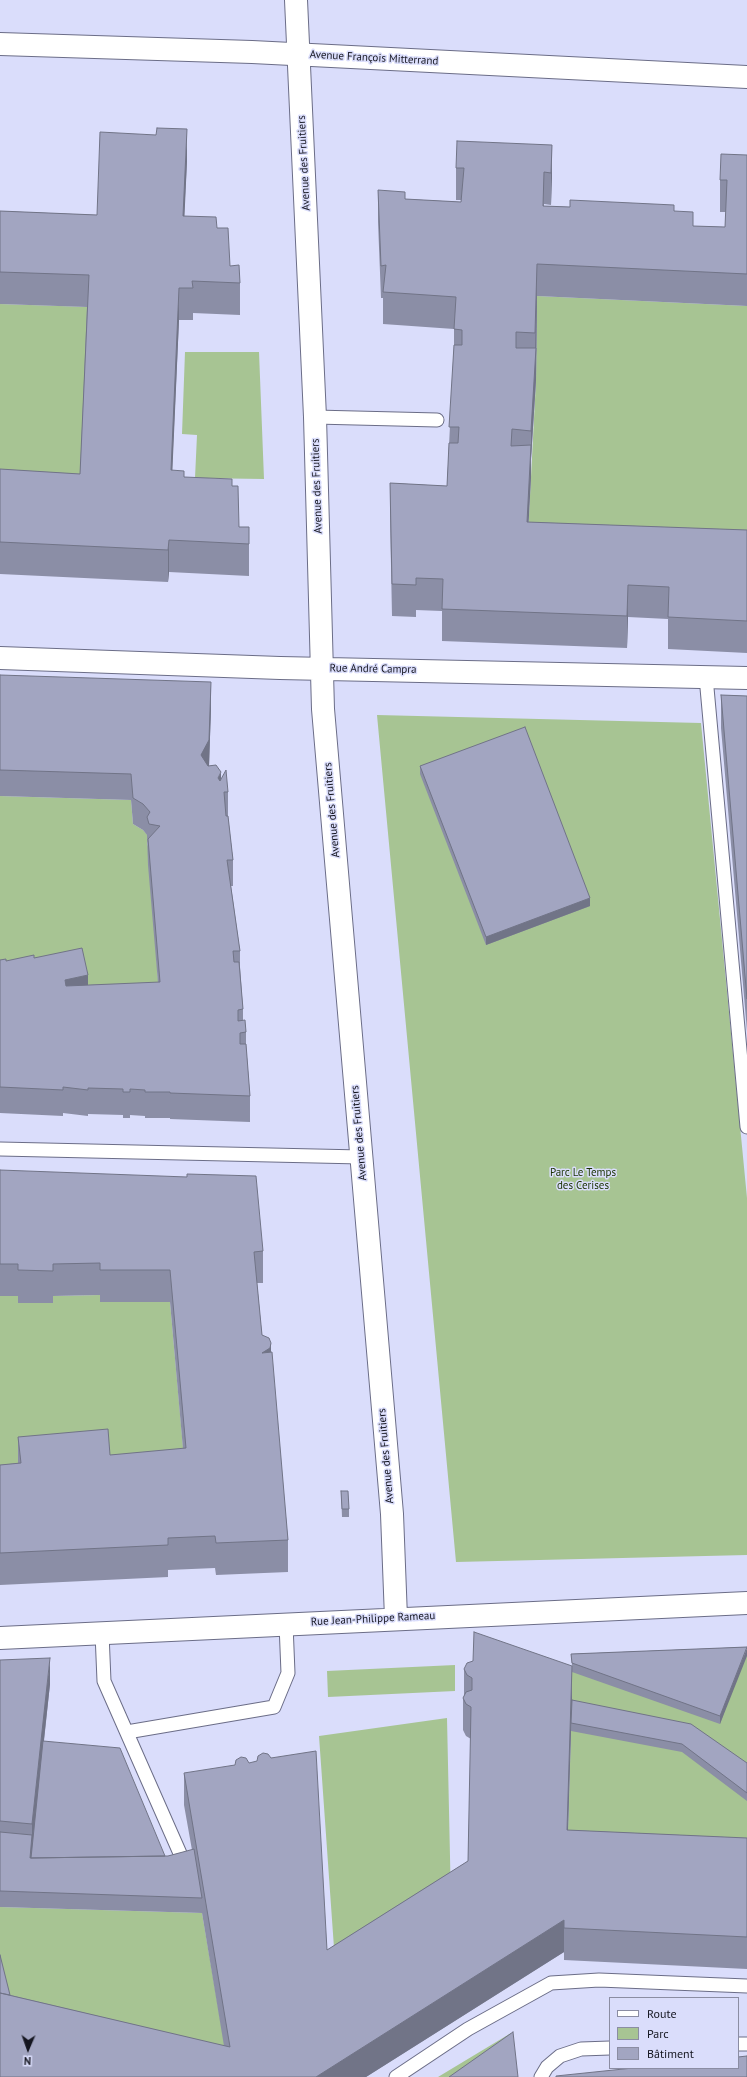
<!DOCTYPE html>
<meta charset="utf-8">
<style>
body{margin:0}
#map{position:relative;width:747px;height:2077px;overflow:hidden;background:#daddfb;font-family:"PT Sans",sans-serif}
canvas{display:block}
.legend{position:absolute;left:609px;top:1997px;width:130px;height:72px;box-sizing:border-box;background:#daddfb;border:1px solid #8b8da3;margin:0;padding:5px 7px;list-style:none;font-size:12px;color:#151620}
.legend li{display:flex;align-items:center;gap:8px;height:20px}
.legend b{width:20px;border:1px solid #8b8da3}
.north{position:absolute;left:8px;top:2029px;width:40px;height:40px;-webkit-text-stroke:3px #daddfb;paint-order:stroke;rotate:182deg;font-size:11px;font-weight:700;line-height:16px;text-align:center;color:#151620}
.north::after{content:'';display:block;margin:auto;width:14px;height:18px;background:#151620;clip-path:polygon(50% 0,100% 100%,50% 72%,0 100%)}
</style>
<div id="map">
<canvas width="747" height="2077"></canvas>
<ul class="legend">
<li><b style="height:5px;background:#fff"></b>Route</li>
<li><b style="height:11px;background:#a7c493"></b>Parc</li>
<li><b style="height:11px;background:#a2a5c1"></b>Bâtiment</li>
</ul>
<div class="north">N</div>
</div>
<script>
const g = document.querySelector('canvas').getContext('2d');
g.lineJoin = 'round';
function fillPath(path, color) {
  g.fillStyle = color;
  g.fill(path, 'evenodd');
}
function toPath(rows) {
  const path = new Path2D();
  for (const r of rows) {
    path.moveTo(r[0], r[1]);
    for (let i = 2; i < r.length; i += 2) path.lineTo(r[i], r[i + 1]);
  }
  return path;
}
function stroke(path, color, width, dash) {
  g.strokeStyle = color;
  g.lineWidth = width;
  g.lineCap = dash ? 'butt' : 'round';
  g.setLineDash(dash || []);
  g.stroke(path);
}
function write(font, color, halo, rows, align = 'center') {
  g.font = font + ' "PT Sans",sans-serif';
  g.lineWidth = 3;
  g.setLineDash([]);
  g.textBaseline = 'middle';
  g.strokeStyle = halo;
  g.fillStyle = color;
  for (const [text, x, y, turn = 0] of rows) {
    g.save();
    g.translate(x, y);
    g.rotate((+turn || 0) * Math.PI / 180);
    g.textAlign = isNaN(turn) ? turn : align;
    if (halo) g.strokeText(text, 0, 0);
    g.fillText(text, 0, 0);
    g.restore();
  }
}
fillPath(toPath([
 [537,296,747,306,747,562,527,554,536,380],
 [0,304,89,307,80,506,0,501],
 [185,352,259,352,264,479,195,478,197,435,182,434],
 [377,715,701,723,747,1198,747,1555,456,1562],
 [0,796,131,800,133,824,143,830,150,838,147,843,149,850,160,1009,0,986],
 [100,1295,101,1302,170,1302,186,1481,0,1497,0,1296,18,1296,18,1302,53,1296],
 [747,1656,747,1870,567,1862,572,1698,572,1671],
 [455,1665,455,1691,328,1697,327,1671],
 [447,1718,451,1903,336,1976,319,1736],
 [0,1907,202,1913,230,2077,15,2028,0,1970],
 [511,2033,516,2077,438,2077]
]), '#a7c493');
const service = toPath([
 [315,417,437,420],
 [706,677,747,1127],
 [0,1149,361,1157],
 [102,1633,104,1681,186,1867],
 [127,1732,274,1707,288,1673,286,1624],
 [738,2044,747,2044],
 [396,2077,468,2029,551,1983,599,1980,747,1986],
 [541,2077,547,2067,560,2056,581,2049,610,2048]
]);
const minor = toPath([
 [296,0,315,417,323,709,392,1514,396,1618],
 [0,658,280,668,747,678],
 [0,1638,747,1603]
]);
const tertiary = toPath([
 [0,44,252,52,747,77]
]);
stroke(service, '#6b6d87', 15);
stroke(minor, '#6b6d87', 24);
stroke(tertiary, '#6b6d87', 24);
stroke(service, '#fff', 13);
stroke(minor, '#fff', 22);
stroke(tertiary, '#fff', 22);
fillPath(toPath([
 [552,145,551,205,544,204,544,206,674,211,693,226,725,227,726,212,720,212,720,180,747,155,747,306,537,296,536,380,531,459,531,477,528,522,747,530,747,653,668,649,668,619,628,617,627,648,442,641,442,611,416,610,416,617,392,616,390,515,390,483,447,486,454,345,454,329,383,324,383,298,381,298,378,222,378,190,405,199,461,202,461,200,456,200,456,168],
 [187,161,184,216,217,228,230,266,240,283,240,315,193,313,193,320,179,320,172,470,184,477,232,486,239,527,249,544,249,576,169,572,168,582,0,574,0,469,80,474,87,307,0,304,0,211,97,215],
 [0,675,211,708,209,766,221,780,228,792,228,816,233,860,233,886,231,886,240,951,240,967,243,1009,243,1020,246,1032,246,1044,250,1096,250,1122,170,1119,170,1118,145,1118,145,1116,130,1115,130,1118,123,1118,123,1115,88,1114,88,1116,63,1113,63,1116,0,1113,0,960,6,961,34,958,88,985,158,983,148,865,147,835,143,830,133,824,131,800,0,796],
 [721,695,747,696,747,1031,721,728],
 [420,766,590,906,486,945,420,774],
 [0,1170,263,1251,263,1283,257,1283,262,1335,271,1352,288,1540,288,1572,216,1575,215,1568,168,1570,168,1577,0,1585,0,1465,18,1463,18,1437,110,1455,183,1449,170,1302,100,1302,100,1295,53,1296,53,1303,18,1303,18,1296,0,1296],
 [341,1491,349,1509,349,1517,342,1517],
 [747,1647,720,1724,572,1672,572,1700,747,1763,747,1801,682,1752,571,1731,568,1830,747,1838,747,1969,564,1960,564,1952,366,2077,0,2077,10,1995,224,2046,202,1913,0,1907,0,1660,50,1684,44,1741,165,1856,168,1856,192,1850,184,1805,184,1773,327,1950,468,1861,471,1739,466,1736,463,1730,463,1698,464,1696,464,1669,572,1666,571,1654]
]), '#8b8ea6');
fillPath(toPath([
 [187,129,187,161,183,248,183,216],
 [552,145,552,178,551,205,551,173],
 [537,264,537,296,536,380,531,459,531,477,527,554,527,522,531,450,531,431,535,352],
 [179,288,179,320,171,502,171,470],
 [169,540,169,572,168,582,168,550],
 [628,585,628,617,627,648,627,616],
 [211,682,211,708,209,766,201,781,201,755],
 [221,772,221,798,218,778],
 [590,898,590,906,486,945,486,937],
 [88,975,88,1002,65,1006,65,980],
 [271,1343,271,1375,262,1353],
 [747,1648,747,1656,720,1724,720,1716],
 [50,1658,50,1684,30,1866,30,1858,32,1835,32,1824],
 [572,1666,572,1698,567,1862,567,1830],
 [564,1920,564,1952,366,2077,316,2077]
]), '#717487');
const building = toPath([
 [157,128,187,129,183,216,216,217,217,228,228,228,230,266,239,265,240,283,192,281,193,288,179,288,171,470,184,471,184,477,232,479,232,486,238,486,239,527,249,527,249,544,169,540,168,550,0,542,0,469,80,474,89,275,0,272,0,211,97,215,100,132,156,135,157,128],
 [457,141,552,145,551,173,544,172,543,206,570,207,570,200,674,205,674,211,693,212,693,226,725,227,727,180,720,180,721,154,747,155,747,274,537,264,535,333,516,332,516,348,536,348,531,431,512,429,511,446,531,445,527,522,747,530,747,621,668,617,669,587,628,585,627,616,442,609,443,579,416,578,416,585,392,584,390,483,447,486,449,443,458,443,459,427,449,427,454,345,462,345,462,330,454,329,456,297,383,292,386,265,381,266,378,190,405,192,405,199,461,202,464,168,456,168,457,141],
 [0,675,211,682,209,740,201,755,208,766,216,765,221,772,218,778,220,781,226,770,228,792,224,792,226,816,228,816,233,860,227,860,240,951,233,951,234,962,239,962,243,1009,238,1010,238,1021,245,1020,246,1032,240,1033,240,1044,246,1044,250,1096,170,1093,170,1092,145,1092,145,1090,130,1089,130,1092,123,1092,123,1089,88,1088,88,1090,63,1087,63,1090,0,1087,0,960,6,959,6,961,34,955,34,958,82,948,88,975,65,980,66,986,160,982,148,839,160,826,149,824,147,817,150,812,143,804,133,798,131,774,0,770,0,675],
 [721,695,747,696,747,999,721,695],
 [525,727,590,898,486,937,420,766,525,727],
 [0,1170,187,1177,187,1174,256,1176,263,1251,254,1252,262,1335,269,1338,271,1343,270,1348,262,1353,272,1352,288,1540,216,1543,215,1536,168,1538,168,1545,0,1553,0,1465,21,1463,18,1437,108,1429,110,1455,186,1448,170,1270,100,1270,100,1263,53,1264,53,1271,18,1270,18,1264,0,1264,0,1170],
 [341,1491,348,1491,349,1509,342,1509,341,1491],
 [474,1632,572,1666,567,1830,747,1838,747,1937,564,1928,564,1920,316,2077,0,2077,0,1993,230,2047,184,1773,235,1765,236,1760,241,1757,246,1758,249,1763,257,1761,258,1756,263,1753,268,1754,271,1758,316,1751,327,1950,468,1861,471,1707,466,1704,463,1698,466,1692,472,1690,472,1678,467,1675,464,1669,467,1663,473,1661,474,1632],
 [747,1647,720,1716,572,1663,571,1654,747,1647],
 [50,1658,32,1824,0,1821,0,1660,50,1658],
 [572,1700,691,1724,747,1763,747,1793,682,1744,571,1723,572,1700],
 [43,1741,120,1748,165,1856,31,1858,43,1741],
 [0,1832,32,1835,30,1858,168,1856,194,1849,202,1898,0,1891,0,1832],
 [0,1955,10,1995,0,1993,0,1955],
 [513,2032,518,2077,449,2077,513,2032],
 [747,2056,747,2077,556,2077,556,2076,633,2068,738,2068,738,2057,747,2056]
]);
fillPath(building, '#a2a5c1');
stroke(building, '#717487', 1);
write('11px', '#151620', '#daddfb', [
 ["Avenue François Mitterrand",374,58,3],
 ["Avenue des Fruitiers",304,163,-93],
 ["Avenue des Fruitiers",317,486,-92],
 ["Rue André Campra",373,669,1],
 ["Avenue des Fruitiers",332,810,-95],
 ["Avenue des Fruitiers",359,1133,-95],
 ["Avenue des Fruitiers",386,1456,-95],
 ["Rue Jean-Philippe Rameau",373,1619,-3]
]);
write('11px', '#193200', '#daddfb', [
 ["Parc Le Temps",583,1173],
 ["des Cerises",583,1186]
]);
</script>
